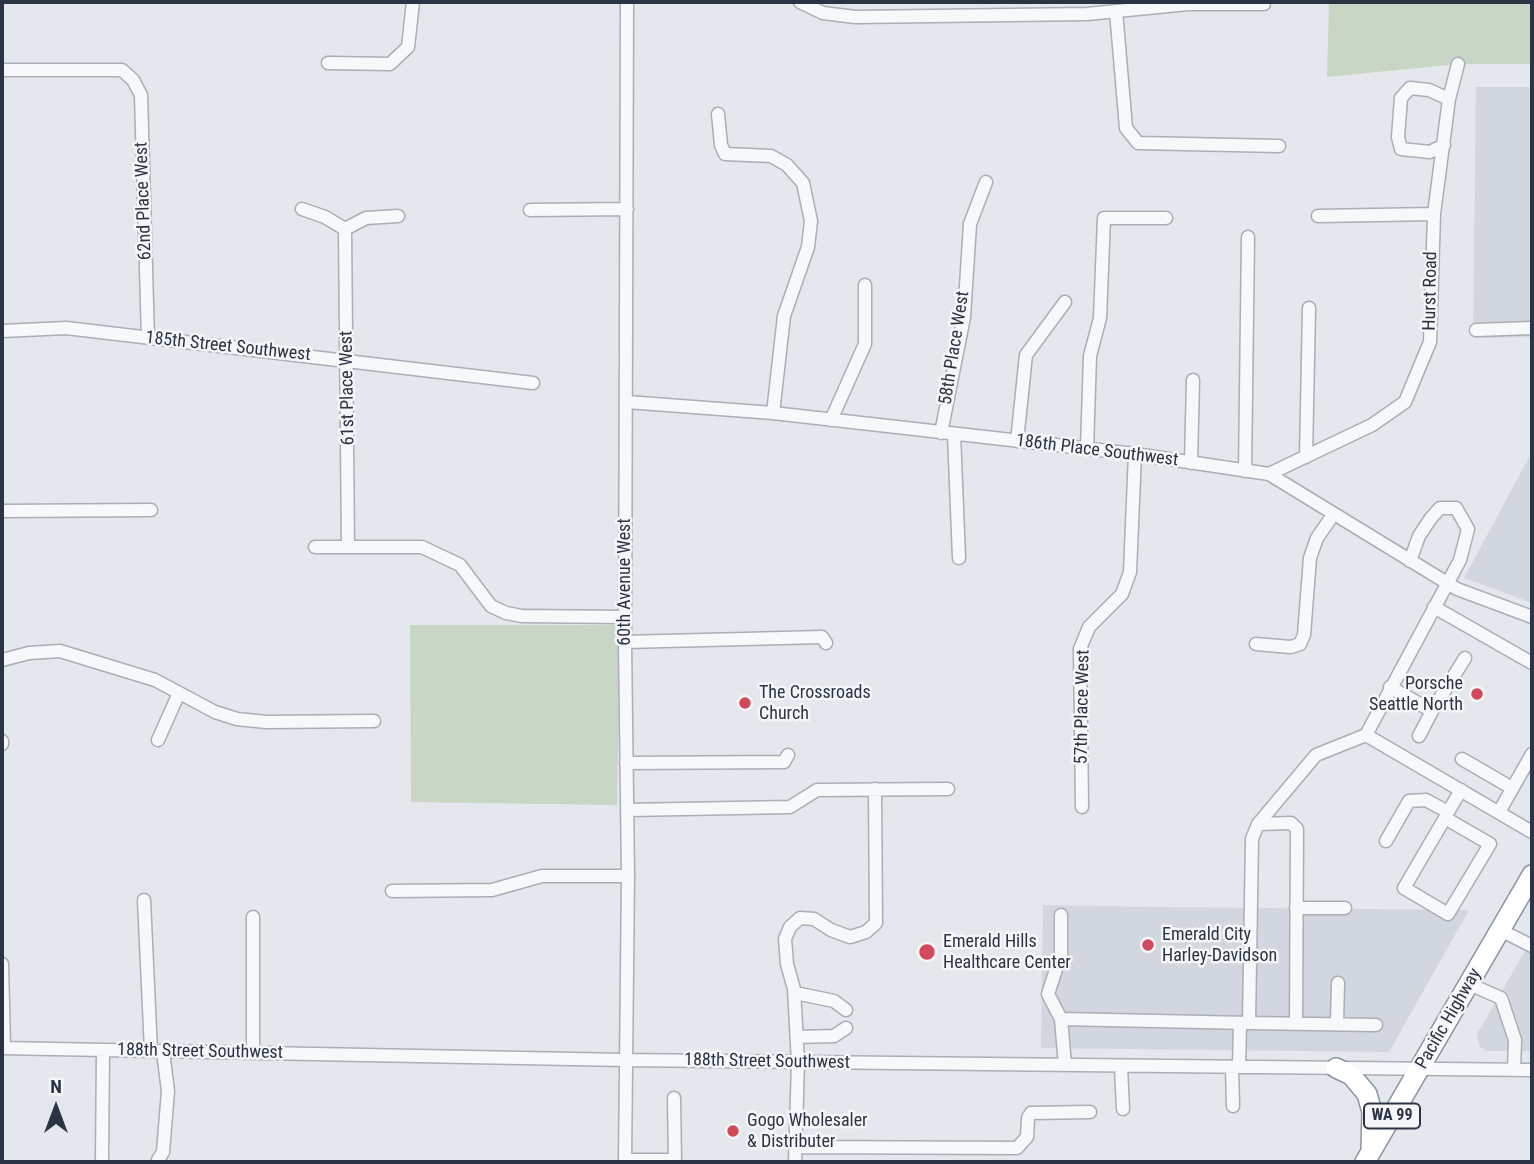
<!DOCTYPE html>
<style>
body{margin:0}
#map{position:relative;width:1534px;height:1164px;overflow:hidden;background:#e4e7ec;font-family:"Roboto Condensed",sans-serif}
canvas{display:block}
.frame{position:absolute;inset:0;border:4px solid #2b3445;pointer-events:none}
.north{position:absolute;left:21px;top:1073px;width:70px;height:70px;-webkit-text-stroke:5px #f4f6f9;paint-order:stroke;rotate:0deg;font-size:19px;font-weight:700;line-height:28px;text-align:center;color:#2b3445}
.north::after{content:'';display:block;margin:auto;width:24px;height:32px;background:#2b3445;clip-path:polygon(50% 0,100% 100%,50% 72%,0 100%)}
</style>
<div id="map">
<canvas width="1534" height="1164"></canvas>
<div class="frame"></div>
<div class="north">N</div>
</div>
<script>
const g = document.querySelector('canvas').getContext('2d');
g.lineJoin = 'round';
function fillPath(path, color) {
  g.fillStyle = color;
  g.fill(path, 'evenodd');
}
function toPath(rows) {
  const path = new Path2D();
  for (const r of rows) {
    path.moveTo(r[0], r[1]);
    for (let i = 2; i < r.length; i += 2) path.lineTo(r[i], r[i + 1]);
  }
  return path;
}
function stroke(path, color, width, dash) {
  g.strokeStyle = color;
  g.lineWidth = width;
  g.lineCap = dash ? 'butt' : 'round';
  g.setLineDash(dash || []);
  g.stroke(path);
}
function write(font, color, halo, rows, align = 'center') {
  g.font = font + ' "Roboto Condensed",sans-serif';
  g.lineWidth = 5;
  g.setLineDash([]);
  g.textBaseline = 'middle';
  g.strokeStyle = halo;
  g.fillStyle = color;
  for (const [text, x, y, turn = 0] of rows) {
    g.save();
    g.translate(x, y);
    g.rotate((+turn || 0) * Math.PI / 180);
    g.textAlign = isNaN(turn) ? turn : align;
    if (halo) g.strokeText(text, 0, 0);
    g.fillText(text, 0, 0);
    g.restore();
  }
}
fillPath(toPath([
 [1476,87,1532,87,1532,337,1473,338],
 [1532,452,1532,603,1464,578],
 [1043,905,1152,907,1469,910,1389,1052,1041,1048],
 [1532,939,1532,1051,1487,1051,1479,1046,1477,1034]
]), '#d2d6de');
fillPath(toPath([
 [1329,2,1532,2,1532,64,1458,64,1327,77],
 [410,625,620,625,617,805,411,802]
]), '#c9d6c5');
const minor = toPath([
 [800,2,823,13,855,17,1087,14,1188,4,1264,4],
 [1116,11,1126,128,1138,143,1279,146],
 [328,63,390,64,408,47,413,2],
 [2,70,122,70,133,80,141,95,148,338],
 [718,114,721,145,725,154,771,156,787,165,803,183,811,221,808,247,784,316,773,413],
 [1444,145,1430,152,1401,149,1398,137,1401,98,1410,88,1429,90,1449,99],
 [302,209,325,217,345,229,366,218,398,216],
 [530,210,627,209],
 [1318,216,1434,214],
 [345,229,348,547],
 [1476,330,1532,328],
 [2,331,66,328,533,383],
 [627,402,773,413,1135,454,1269,474,1457,589,1532,617],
 [831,420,865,344,865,285],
 [941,433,964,317,970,224,986,182],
 [954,434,959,558],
 [1017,441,1026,355,1065,302],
 [1087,449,1090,356,1100,318,1104,218,1166,218],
 [1306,457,1309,308],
 [1191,463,1193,380],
 [1245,471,1248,237],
 [1269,474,1372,425,1405,402,1430,342,1434,214,1449,99,1458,64],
 [2,511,151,510],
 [315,547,422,547,460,565,491,606,506,613,522,616,625,617],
 [1410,561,1419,536,1431,518,1440,508,1456,508,1468,529,1460,560,1366,735,1532,832],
 [1434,607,1532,663],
 [625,642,822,637,826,643],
 [1256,644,1291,647,1300,644,1304,635,1310,558,1317,538,1333,515],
 [2,660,29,653,60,651,155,680,215,712,237,719,266,722,374,721],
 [1390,687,1432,711,1465,658],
 [1419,736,1432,711],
 [158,740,179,693],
 [2,741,2,744],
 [1462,759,1512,788],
 [626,763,784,762,788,755],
 [1082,807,1080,649,1089,627,1122,594,1130,572,1135,454],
 [627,810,790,807,817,790,948,789],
 [1499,812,1532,754],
 [1445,818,1490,844,1448,914,1404,888,1445,818,1448,812,1461,790],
 [1258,824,1291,823,1297,829,1296,1023],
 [1386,841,1409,801,1426,800,1448,812],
 [392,891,492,890,542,876,628,876],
 [144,900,151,1051],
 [1296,908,1345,908],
 [1061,915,1061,954,1048,994,1061,1019,1065,1065],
 [1500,930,1532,946],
 [2,964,4,1048],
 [1469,984,1501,998,1515,1040,1514,1070],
 [795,993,834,1001,846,1010],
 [1061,1019,1249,1023,1252,839,1258,824,1316,755,1366,735],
 [1249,1023,1376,1025],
 [1337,1024,1338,983],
 [797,1037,834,1036,846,1028],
 [2,1048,625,1060,1532,1070],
 [253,1053,253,917],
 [1121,1066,1123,1109],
 [1232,1067,1233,1106],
 [1239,1067,1240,1023],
 [674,1098,675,1162],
 [795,1147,1017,1148,1027,1137,1028,1118,1031,1113,1090,1112],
 [158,1160,163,1152,168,1091,163,1052],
 [625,1160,675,1160],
 [102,1162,103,1051],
 [625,1162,628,876,625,642,627,2],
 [795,1162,798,1062,794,989,787,964,785,939,790,927,800,918,814,919,831,930,850,937,866,932,876,923,875,789]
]);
const highway = toPath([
 [1336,1068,1351,1075,1367,1094,1372,1112,1371,1149],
 [1365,1162,1532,875]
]);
stroke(minor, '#a9aeb7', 15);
stroke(highway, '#8b94a3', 22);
stroke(minor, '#f7f8fa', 12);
stroke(highway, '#fff', 19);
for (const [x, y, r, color] of [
 [1477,694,7,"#d1495b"],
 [745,703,7,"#d1495b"],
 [1148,945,7,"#d1495b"],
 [927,952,9,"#d1495b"],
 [733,1131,7,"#d1495b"]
]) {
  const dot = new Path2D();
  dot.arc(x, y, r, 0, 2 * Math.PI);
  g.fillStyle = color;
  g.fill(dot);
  stroke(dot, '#f4f6f9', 2.5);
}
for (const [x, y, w] of [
 [1392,1116,56]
]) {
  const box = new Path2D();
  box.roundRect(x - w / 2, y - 12.5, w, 25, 5);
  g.fillStyle = '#f4f6f9';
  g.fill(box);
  stroke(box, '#2b3445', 2);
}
write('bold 16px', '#2b3445', null, [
 ["WA 99",1392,1116]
]);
write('18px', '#2b3445', '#f4f6f9', [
 ["62nd Place West",144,201,-92],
 ["Hurst Road",1431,291,-89],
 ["185th Street Southwest",228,347,6],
 ["58th Place West",955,348,-81],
 ["61st Place West",348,388,-91],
 ["186th Place Southwest",1097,451,7],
 ["60th Avenue West",625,582,-90],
 ["57th Place West",1083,707,-89],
 ["Pacific Highway",1449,1019,-60],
 ["188th Street Southwest",200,1052,1],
 ["188th Street Southwest",767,1062,1]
]);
write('18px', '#2b3445', '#f4f6f9', [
 ["Porsche",1463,684,"right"],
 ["Seattle North",1463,705,"right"],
 ["The Crossroads",759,693],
 ["Church",759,714],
 ["Emerald City",1162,935],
 ["Harley-Davidson",1162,956],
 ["Emerald Hills",943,942],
 ["Healthcare Center",943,963],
 ["Gogo Wholesaler",747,1121],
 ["& Distributer",747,1142]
], 'left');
</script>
